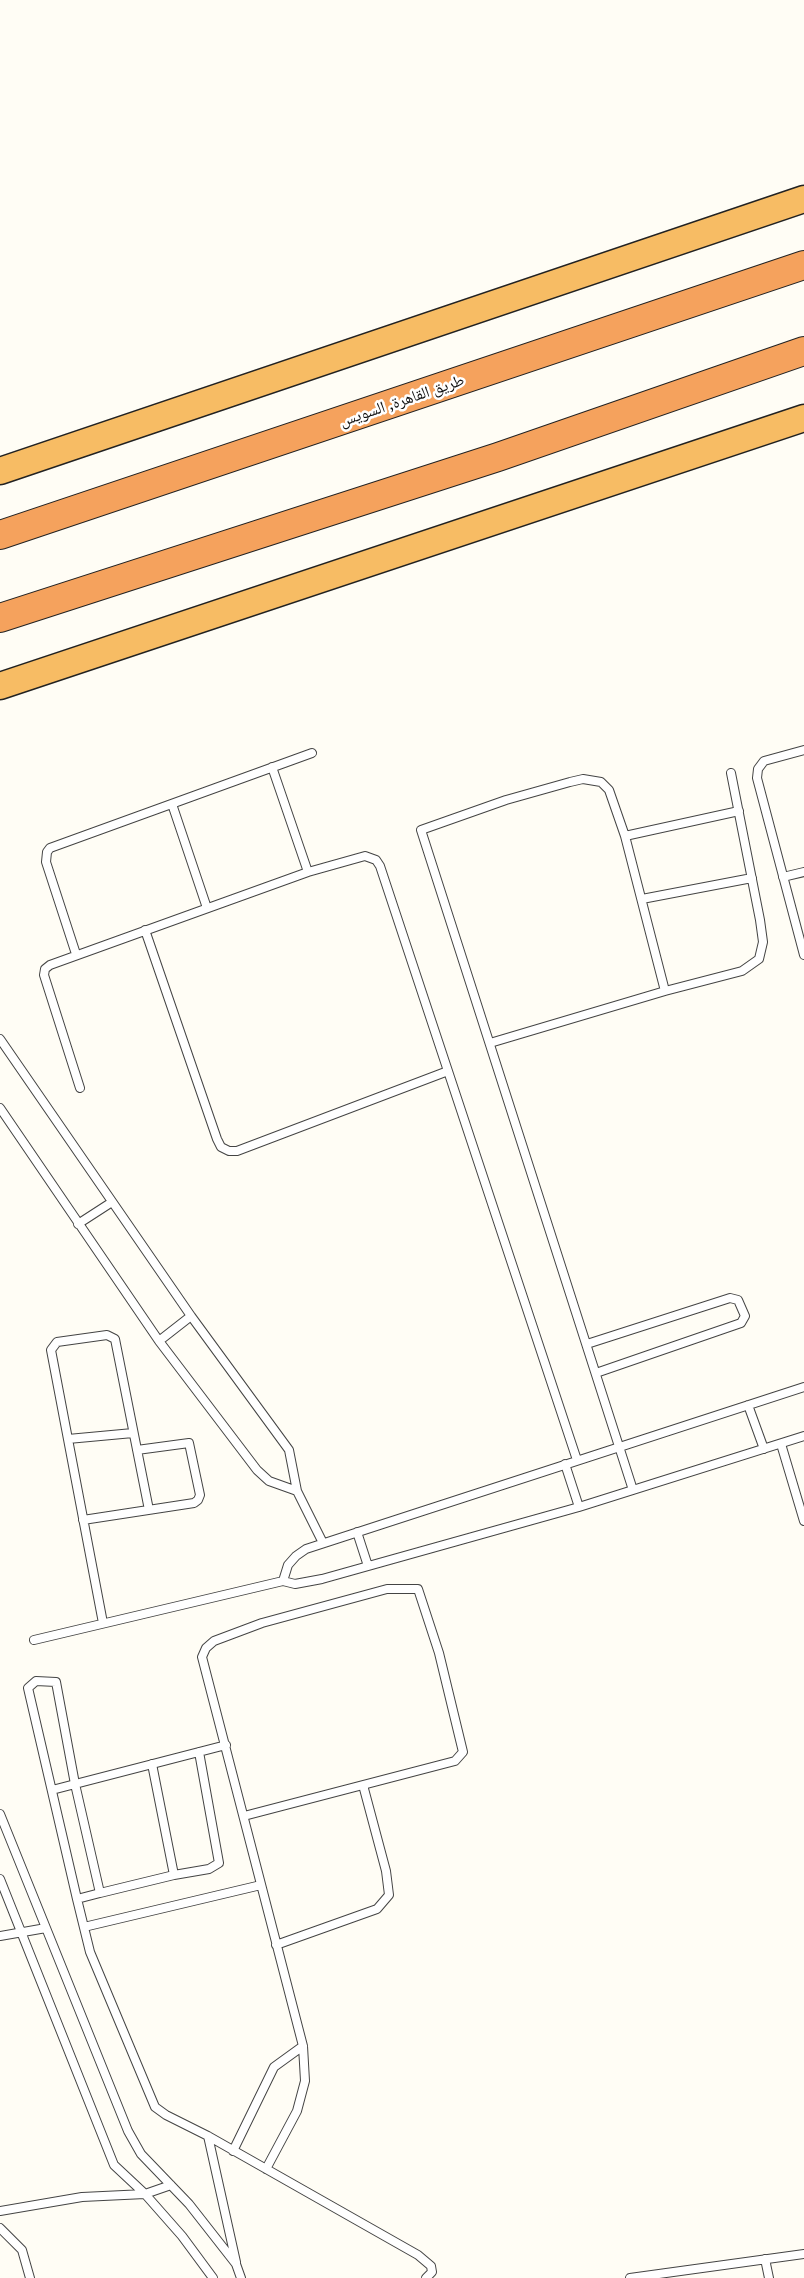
<!DOCTYPE html>
<meta charset="utf-8">
<style>
body{margin:0}
canvas{display:block;background:#fffdf5}
</style>
<canvas width="804" height="2278"></canvas>
<script>
const g = document.querySelector('canvas').getContext('2d');
g.lineJoin = 'round';
function toPath(rows) {
  const path = new Path2D();
  for (const r of rows) {
    path.moveTo(r[0], r[1]);
    for (let i = 2; i < r.length; i += 2) path.lineTo(r[i], r[i + 1]);
  }
  return path;
}
function stroke(path, color, width, dash) {
  g.strokeStyle = color;
  g.lineWidth = width;
  g.lineCap = dash ? 'butt' : 'round';
  g.setLineDash(dash || []);
  g.stroke(path);
}
function write(font, color, halo, rows, align = 'center') {
  g.font = font + ' "PT Serif","Noto Naskh Arabic",serif';
  g.lineWidth = 5;
  g.setLineDash([]);
  g.textBaseline = 'middle';
  g.strokeStyle = halo;
  g.fillStyle = color;
  for (const [text, x, y, turn = 0] of rows) {
    g.save();
    g.translate(x, y);
    g.rotate((+turn || 0) * Math.PI / 180);
    g.textAlign = isNaN(turn) ? turn : align;
    if (halo) g.strokeText(text, 0, 0);
    g.fillText(text, 0, 0);
    g.restore();
  }
}
const service = toPath([
 [804,750,764,761,758,769,757,778,804,955],
 [272,767,308,872],
 [172,804,207,908],
 [625,836,739,811],
 [783,877,804,872],
 [642,899,752,878],
 [145,930,217,1139,221,1147,229,1151,237,1151,448,1071],
 [76,954,46,862,47,852,50,848,312,753],
 [0,1039,191,1316,289,1450,297,1491,323,1543],
 [490,1043,665,991,742,971,759,959,763,942,760,920,731,773],
 [80,1088,44,975,45,969,50,965,308,872,365,856,376,860,380,866,577,1460],
 [0,1108,159,1341,257,1470,269,1481,297,1491],
 [78,1224,112,1202],
 [159,1341,191,1316],
 [587,1344,730,1298,738,1300,745,1316,741,1323,596,1373],
 [748,1405,764,1449],
 [68,1439,133,1433],
 [781,1444,804,1521],
 [565,1464,579,1507],
 [633,1490,421,830,506,800,570,782,583,779,601,782,609,790,625,836,665,991],
 [83,1520,194,1503,198,1500,200,1495,189,1443,137,1450],
 [357,1532,368,1566],
 [283,1581,288,1565,296,1556,306,1549,804,1387],
 [103,1623,51,1350,57,1342,107,1335,115,1339,149,1510],
 [34,1640,283,1581,295,1584,322,1579,579,1507,804,1436],
 [152,1764,174,1875],
 [52,1790,226,1745],
 [0,1814,128,2131,141,2154,189,2204,236,2264,241,2278],
 [244,1816,455,1761,463,1752,439,1653,418,1589,387,1589,262,1623,214,1641,206,1648,202,1657,303,2046,305,2081,297,2111,266,2169],
 [0,1879,114,2165,145,2194,182,2236,213,2278],
 [100,1893,174,1875,209,1869,219,1863,199,1752],
 [77,1899,100,1893,75,1784,56,1682,36,1681,28,1688,77,1899,90,1952,155,2107,166,2115,208,2136,418,2255,431,2266,432,2272,426,2278],
 [84,1927,261,1885],
 [0,1936,46,1928],
 [276,1945,377,1909,389,1895,386,1871,363,1785],
 [208,2136,236,2262],
 [233,2151,274,2067,303,2046],
 [0,2211,82,2197,145,2194,171,2185],
 [0,2228,22,2250,30,2278],
 [765,2259,769,2278],
 [630,2278,804,2254]
]);
const trunk = toPath([
 [0,471,804,199],
 [0,686,804,418]
]);
const motorway = toPath([
 [0,535,804,265],
 [0,618,498,457,804,351]
]);
stroke(service, '#444', 10);
stroke(trunk, '#222', 29);
stroke(motorway, '#222', 30);
stroke(service, '#fff', 8);
stroke(trunk, '#f7bc64', 26);
stroke(motorway, '#f5a25d', 28);
write('16px', '#111', '#fff', [
 ["طريق القاهرة, السويس",402,401,-19]
]);
</script>
